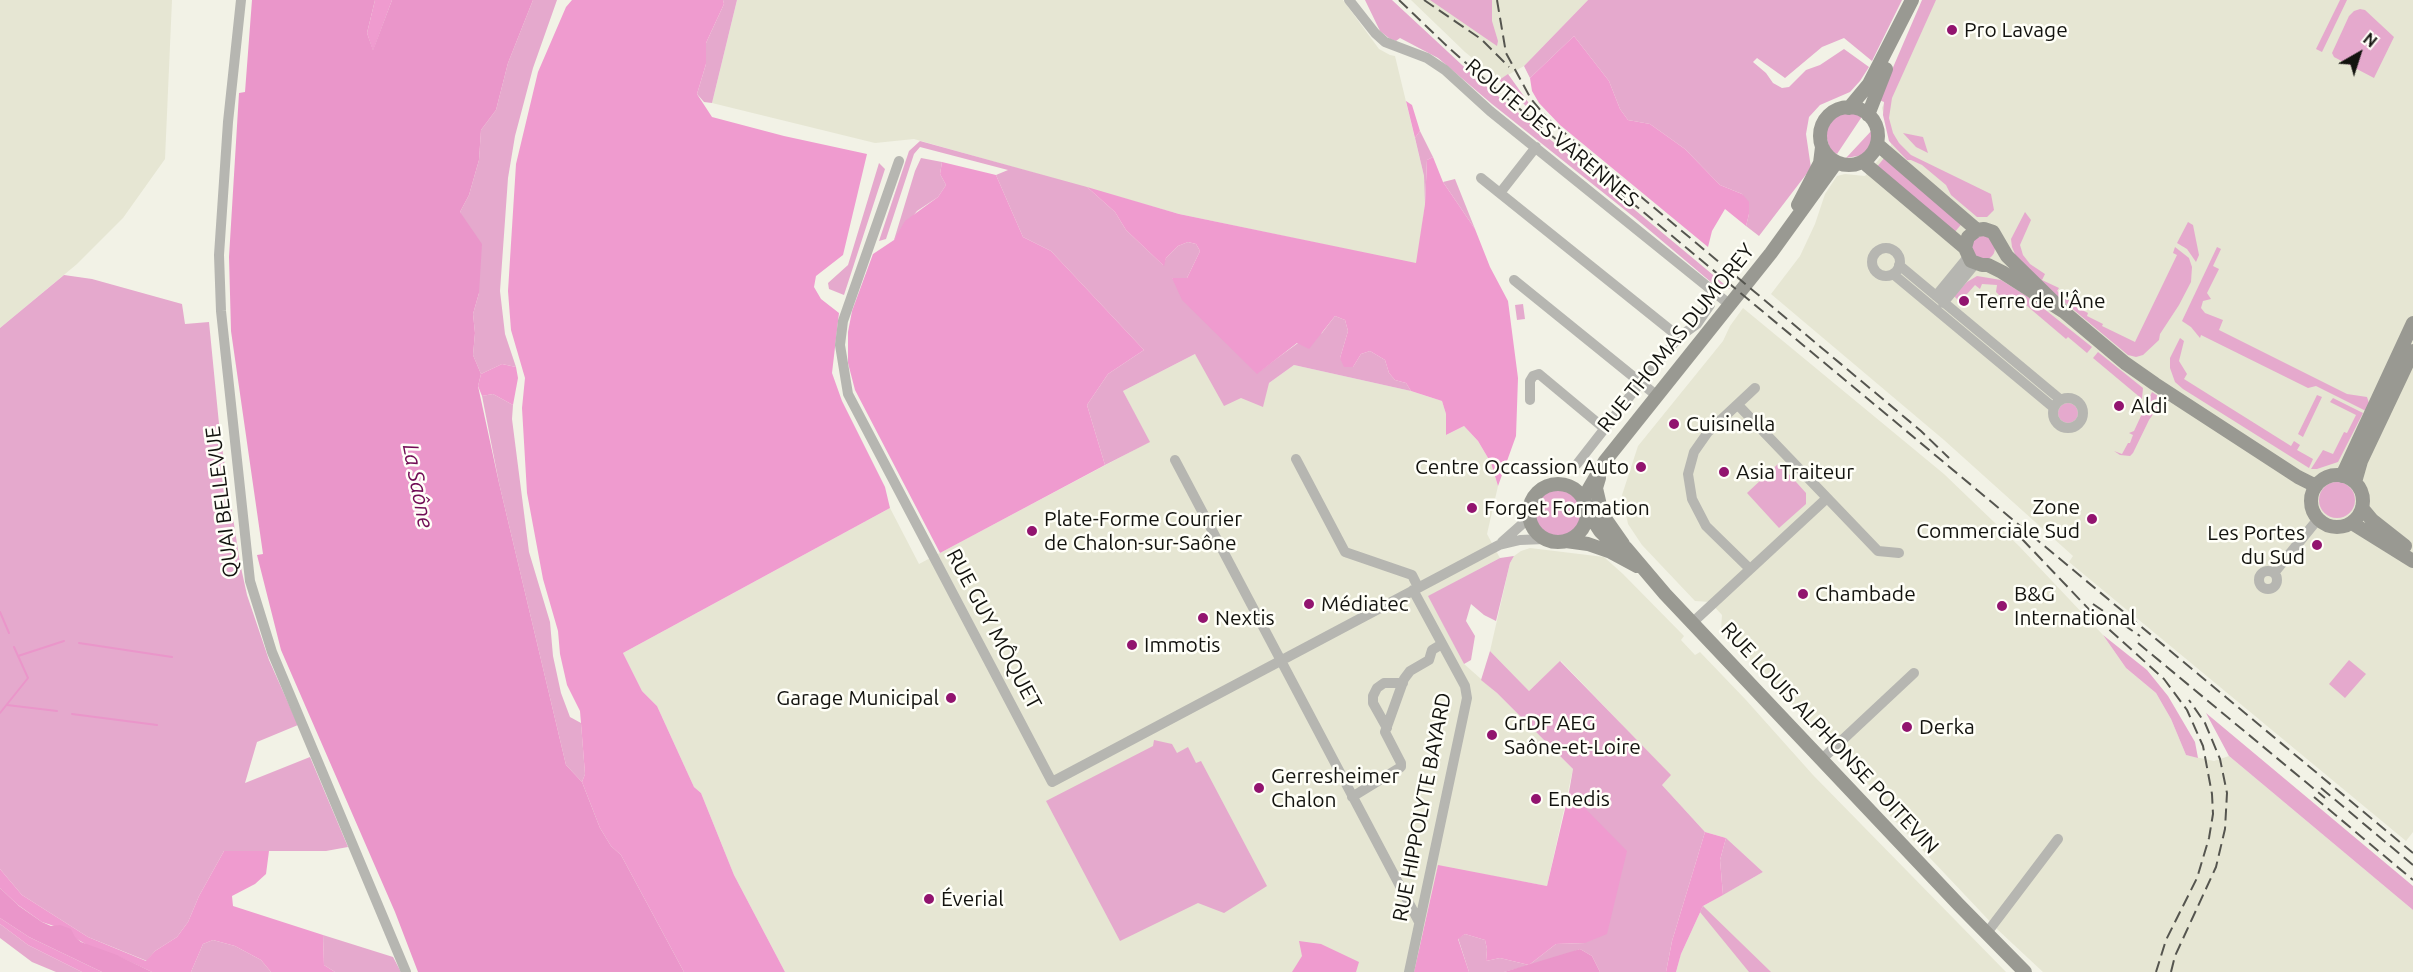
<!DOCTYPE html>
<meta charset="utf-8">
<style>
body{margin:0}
#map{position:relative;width:2413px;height:972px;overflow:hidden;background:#f2f2e6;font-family:Ubuntu,sans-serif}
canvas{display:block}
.north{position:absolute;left:2329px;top:24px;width:60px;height:60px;-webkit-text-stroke:4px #fffff8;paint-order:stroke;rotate:39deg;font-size:16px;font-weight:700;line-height:24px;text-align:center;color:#13130f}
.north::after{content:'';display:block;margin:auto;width:21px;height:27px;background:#13130f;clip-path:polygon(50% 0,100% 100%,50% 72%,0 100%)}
</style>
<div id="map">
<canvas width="2413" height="972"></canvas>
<div class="north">N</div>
</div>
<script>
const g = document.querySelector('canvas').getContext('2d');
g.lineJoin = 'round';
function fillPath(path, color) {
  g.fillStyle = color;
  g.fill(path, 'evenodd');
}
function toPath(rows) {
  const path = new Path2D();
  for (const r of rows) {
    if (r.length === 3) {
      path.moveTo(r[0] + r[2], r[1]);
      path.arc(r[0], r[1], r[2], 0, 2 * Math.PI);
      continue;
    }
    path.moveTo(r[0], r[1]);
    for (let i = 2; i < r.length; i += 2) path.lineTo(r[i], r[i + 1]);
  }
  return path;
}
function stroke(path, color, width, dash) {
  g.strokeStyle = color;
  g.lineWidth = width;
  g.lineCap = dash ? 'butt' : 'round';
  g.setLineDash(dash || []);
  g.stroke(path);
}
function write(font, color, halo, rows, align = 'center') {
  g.font = font + ' Ubuntu,sans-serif';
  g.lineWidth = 5;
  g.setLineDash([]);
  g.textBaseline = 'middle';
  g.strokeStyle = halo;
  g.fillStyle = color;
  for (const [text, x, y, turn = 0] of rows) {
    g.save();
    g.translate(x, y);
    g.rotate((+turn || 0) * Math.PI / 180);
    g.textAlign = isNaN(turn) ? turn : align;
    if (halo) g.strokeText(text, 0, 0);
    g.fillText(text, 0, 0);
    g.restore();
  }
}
fillPath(toPath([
 [0,0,172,0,165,159,123,218,77,264,0,328],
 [737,0,1343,0,1379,49,1390,55,1395,56,1424,176,1425,204,1417,264,1179,214,914,139,875,143,712,103],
 [1411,0,1588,0,1524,66,1499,80,1465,52],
 [1929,0,2413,0,2413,832,2406,841,2069,562,2073,556,1944,440,1771,294,1800,256,1815,224,1825,194,1837,176,1845,174,1865,176,1891,145,1882,108],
 [1743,308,1944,474,2019,546,2103,635,2126,668,2156,693,2171,719,2186,755,2214,761,2229,756,2413,910,2413,972,2043,972,1998,930,1878,803,1882,799,1721,629,1722,615,1710,602,1695,601,1642,545,1628,524,1622,495,1638,446,1723,341,1730,326],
 [1195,354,1269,383,1294,365,1411,391,1442,401,1446,414,1446,435,1464,426,1478,441,1491,463,1498,486,1487,534,1500,558,1429,596,1464,664,1497,693,1573,769,1547,886,1438,866,1414,972,785,972,734,875,701,793,694,787,657,706,642,691,623,653,890,508,919,564,1149,442,1123,391],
 [1530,548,1604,557,1623,574,1684,636,1681,640,1695,655,1700,652,1746,700,1813,775,2006,972,1676,972,1681,954,1703,906,1763,872,1726,838,1705,832,1661,784,1670,775,1561,661,1529,691,1490,651,1510,563,1514,556,1521,551]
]), '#e6e6d3');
fillPath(toPath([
 [533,0,557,0,533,68,515,136,508,178,500,291,505,334,516,367,502,364,481,374,473,355,475,333,473,314,479,293,460,212,469,195,479,160,481,130,496,110,508,63],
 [723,0,737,0,712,103,704,102,697,94,706,64,706,43,724,4],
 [1365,0,1392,0,1475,77,1730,289,1724,289,1712,283,1635,218,1492,104,1438,58,1400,38,1396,41,1390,39,1380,31],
 [1430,0,1492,0,1492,21,1498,41,1497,46],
 [1588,0,1902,0,1872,61,1844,38,1822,47,1785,78,1757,58,1753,62,1766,73,1773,83,1782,88,1789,87,1806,70,1820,65,1844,49,1869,67,1860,81,1850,92,1820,105,1809,117,1806,134,1811,168,1759,236,1746,226,1749,214,1742,194,1720,185,1685,149,1650,124,1628,120,1620,109,1609,81,1574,36,1530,78,1524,66],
 [1922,0,1936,0,1892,98,1889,118,1893,133,1899,143,1911,155,1991,194,1994,210,1987,217,1977,217,1951,195,1946,185,1922,165,1911,160,1907,160,1889,141,1883,115,1884,102,1879,100],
 [2340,0,2347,0,2322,52,2316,49],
 [2360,9,2365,10,2394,37,2374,78,2334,57,2332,53,2349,16,2354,11],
 [1508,74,1533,109,1527,107,1499,80],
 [1841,111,1852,111,1863,115,1837,154,1830,150,1826,135,1828,125,1833,116],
 [1873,129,1872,140,1869,149,1863,155,1846,158],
 [1420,131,1433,157,1427,160,1425,204,1424,176,1415,138],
 [1903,133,1923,137,1928,153,1916,147],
 [920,141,1087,187,1115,212,1126,230,1163,265,1166,258,1178,246,1188,242,1196,244,1200,251,1187,278,1172,278,1257,373,1298,343,1322,333,1335,316,1345,320,1348,331,1340,358,1353,367,1361,354,1370,351,1385,360,1389,373,1395,380,1406,383,1411,391,1294,365,1269,383,1263,407,1241,398,1224,406,1195,354,1123,391,1150,442,1105,465,1087,405,1108,374,1144,350,1051,251,1023,237,996,175,1008,170,920,147,914,154,886,239,879,241,909,151],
 [1885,157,1964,221,1954,233,1876,168],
 [921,158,942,162,940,174,946,185,938,197,917,211,894,240,915,171],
 [879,163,885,169,844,295,829,289,828,283,848,265],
 [1455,179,1475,229,1443,182],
 [2025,212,2031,220,2020,245,2023,255,2030,264,2045,274,2042,280,2059,288,2057,291,2062,294,2061,297,2073,302,2072,305,2088,313,2087,316,2103,324,2102,326,2135,342,2177,255,2173,253,2175,247,2189,258,2192,267,2191,282,2179,305,2160,334,2159,340,2143,355,2136,357,2128,355,2045,286,2017,259,2012,247,2011,239],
 [2188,222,2193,225,2199,255,2196,262,2187,249,2177,243],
 [1983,248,12],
 [2217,247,2221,249,2213,266,2219,269,2207,293,2211,299,2203,301,2201,308,2205,313,2223,320,2219,330,2347,394,2367,397,2369,403,2366,411,2316,386,2308,388,2201,335,2200,338,2191,327,2182,321],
 [64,275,92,279,182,304,185,324,209,322,220,434,240,563,247,595,269,660,298,725,257,742,245,783,310,757,348,847,326,851,224,851,199,896,188,922,177,937,155,951,147,961,88,937,22,895,0,869,0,328],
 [1977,276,2001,280,2033,300,2092,347,2087,353,2068,337,2066,339,2020,300,2018,303,2006,296,2003,299,1996,292,1997,285,1982,284,1980,289,1975,285,1960,302,1954,296,1967,282],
 [1523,304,1525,319,1517,320,1515,305],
 [2180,338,2184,341,2179,361,2187,374,2184,379,2291,446,2294,441,2300,445,2297,450,2313,459,2309,468,2183,389,2175,382,2170,368,2170,358],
 [2098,352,2143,388,2142,399,2093,358],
 [2152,392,2167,402,2156,410,2149,420,2133,453,2130,456,2120,455,2114,451,2122,454,2128,443,2130,443,2133,435,2129,433,2134,431],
 [493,394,513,405,512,419,529,552,550,622,553,656,561,693,570,717,581,723,585,774,582,782,566,765,499,483,482,396],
 [2317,395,2322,397,2303,437,2298,434],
 [2333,398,2363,413,2338,462,2317,469,2311,469,2323,450,2333,454,2344,432,2347,433,2356,415,2330,402],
 [2068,413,10],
 [1779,463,1806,493,1806,504,1779,528,1747,493],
 [2337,500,18],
 [1558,514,24],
 [1514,556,1510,563,1496,621,1484,615,1471,604,1466,621,1475,636,1471,660,1464,664,1428,596,1500,558],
 [2103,635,2147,670,2168,696,2195,742,2198,758,2186,755,2171,719,2156,693,2126,668],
 [1490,651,1529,691,1560,661,1671,775,1662,785,1705,832,1672,941,1666,972,1600,972,1592,956,1580,949,1570,953,1519,968,1504,972,1469,972,1458,938,1465,934,1485,940,1487,949,1486,961,1500,958,1529,965,1556,944,1585,943,1589,814,1569,792,1573,769,1497,693,1481,680],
 [2349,660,2366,674,2345,698,2329,684],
 [2206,713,2413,886,2413,910,2229,756],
 [1154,740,1172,744,1177,753,1188,747,1196,763,1201,761,1267,886,1224,913,1198,903,1120,941,1046,801,1153,746],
 [1726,838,1763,872,1723,895,1720,860],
 [1703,906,1771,972,1749,972,1700,912],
 [0,924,28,945,82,972,56,972,32,962,0,938],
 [323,935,393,957,401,972,335,972,324,965],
 [213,940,235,946,261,960,271,972,191,972,203,944]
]), '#e5a9cd');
fillPath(toPath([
 [375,0,392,0,373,51,367,33],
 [572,0,723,0,724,4,706,43,706,64,697,94,712,117,784,136,867,154,843,255,816,276,814,287,821,299,839,313,832,373,842,401,885,487,890,508,623,653,642,691,657,706,694,787,701,793,734,875,785,972,684,972,621,855,611,846,600,828,582,782,585,774,580,711,567,685,560,654,558,631,543,579,527,493,522,408,525,378,511,330,508,291,516,164,538,72,566,7],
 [1574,36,1609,81,1620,109,1628,120,1650,124,1685,149,1720,185,1742,194,1749,202,1749,214,1746,226,1725,209,1712,231,1708,247,1560,125,1539,103,1532,91,1530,78],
 [1406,101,1412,105,1420,131,1415,138],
 [1433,157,1443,182,1475,229,1490,267,1508,301,1518,378,1516,436,1498,486,1491,463,1478,441,1464,426,1446,435,1446,414,1442,401,1411,391,1406,383,1395,380,1389,373,1385,360,1370,351,1361,354,1353,367,1344,367,1340,358,1348,331,1345,320,1335,316,1309,349,1297,343,1257,374,1182,300,1172,278,1187,278,1200,251,1196,244,1188,242,1178,246,1166,258,1164,266,1126,230,1115,212,1087,187,1179,214,1416,263,1425,204,1427,160],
 [942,162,996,175,1023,237,1051,251,1144,350,1108,374,1087,405,1105,465,940,553,855,390,848,363,848,332,852,311,873,254,894,240,905,221,938,197,946,185,940,174],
 [502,364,516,367,518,378,513,405,493,394,482,396,478,386,481,374],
 [1569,792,1627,851,1607,934,1585,943,1556,944,1529,965,1500,958,1486,961,1487,949,1485,940,1465,934,1458,939,1469,972,1414,972,1438,865,1547,886],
 [1705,832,1726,838,1720,860,1723,895,1703,906,1681,954,1676,972,1666,972,1672,941],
 [224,851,269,851,266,874,255,884,232,896,233,906,323,935,324,965,335,972,271,972,261,960,235,946,213,940,203,944,191,972,152,972,120,957,89,946,54,926,42,922,18,905,0,888,0,869,22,895,88,937,146,961,155,951,177,937,188,922,199,896],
 [0,918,29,937,102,972,82,972,28,945,0,924],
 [1299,941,1321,944,1359,962,1356,972,1292,972,1302,956]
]), '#ef9bcf');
fillPath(toPath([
 [252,0,375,0,367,33,373,50,392,0,533,0,508,63,496,110,481,130,479,160,469,195,460,212,482,244,479,293,473,314,475,333,473,355,481,374,478,386,499,483,566,765,582,782,600,828,611,846,621,855,684,972,418,972,395,912,281,650,257,555,263,554,231,331,229,257,239,93,245,92],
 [0,888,19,906,42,922,51,926,60,925,71,929,75,937,81,942,117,955,152,972,102,972,29,937,0,918],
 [1580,949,1592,956,1600,972,1504,972]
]), '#ea96ca');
stroke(toPath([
 [0,612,9,633],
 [79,643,172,657],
 [18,656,64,641],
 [7,705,57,711],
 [0,713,28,678,14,647],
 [72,714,157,725]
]), '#ea96ca', 2);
stroke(toPath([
 [241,0,228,122,219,255,221,311,250,581,272,652,406,972],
 [1349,0,1375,33,1385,42,1427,58,1445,70,1490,111,1729,304],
 [899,161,843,321,840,345,848,394,1052,782,1499,545,1520,540,1544,539],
 [1481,178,1679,337],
 [1500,193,1536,147],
 [1886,262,14],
 [1899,265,2061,400],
 [1893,274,2054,408],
 [1514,280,1656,395],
 [1936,296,1968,257],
 [1943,303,1975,264],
 [2068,413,15],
 [1530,400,1530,381,1533,376,1539,374,1605,429],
 [1738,405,1878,551,1899,553],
 [1296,459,1345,552,1412,575,1418,587],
 [1175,460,1419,922],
 [1577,464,1641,382,1679,337,1697,324,1710,305],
 [1502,542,1529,518],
 [1750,569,1706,526,1692,499,1688,474,1694,452,1708,432,1755,388],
 [2268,580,9],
 [2274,573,2318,519],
 [1692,623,1827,498],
 [1387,728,1373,703,1373,696,1377,688,1384,683,1403,683],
 [1822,759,1914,673],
 [1352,797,1401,767,1401,763,1385,732,1404,679,1410,671,1429,660,1432,650,1442,644],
 [1986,934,2058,839],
 [1409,972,1467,698,1465,686,1413,590]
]), '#b6b6b1', 10);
stroke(toPath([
 [1849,136,29],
 [1849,108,1869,84,1912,0],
 [1868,115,1886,69],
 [1877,144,1977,230],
 [1863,162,1965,248],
 [1798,205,1820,163,1822,147],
 [2063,311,2002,272,1988,265,1982,265,1971,261,1965,248,1968,237,1977,230,1984,229,1993,232,2007,256,2063,311,2125,363,2155,384,2298,477,2316,486],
 [2337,501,26],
 [2342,476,2413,323],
 [1599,478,1596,488,1602,514,1623,544],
 [2355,482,2361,461,2413,351],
 [1558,513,29],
 [1583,499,1605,461,1771,253,1836,163],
 [2362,508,2372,520,2405,546],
 [1587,511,1600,531,1607,538,1626,548,1665,594,1959,905,2025,972],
 [2352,523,2413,561],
 [1566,541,1588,544,1611,552,1637,566]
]), '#999992', 14);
stroke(toPath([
 [1399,0,1449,48,1498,91,2413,853],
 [1424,0,1481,39,1509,67],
 [1497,0,1506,53,1531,99,1548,119,1921,431,1949,458],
 [2022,539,2102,623,2164,679,2187,710,2203,746,2212,794,2213,814,2209,838,2197,878,2166,940,2156,972],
 [2093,604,2140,636],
 [2138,643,2325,798],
 [2321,788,2413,865],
 [2314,797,2413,880],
 [2171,972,2175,956,2216,867,2225,829,2227,793,2220,759,2205,723,2189,700]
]), '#55554f', 2, [12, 6]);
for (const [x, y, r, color] of [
 [1952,30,6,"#92146f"],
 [1964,301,6,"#92146f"],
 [2119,406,6,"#92146f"],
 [1674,424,6,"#92146f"],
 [1641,467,6,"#92146f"],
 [1724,472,6,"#92146f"],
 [1472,508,6,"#92146f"],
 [2092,519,6,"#92146f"],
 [1032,531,6,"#92146f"],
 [2317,545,6,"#92146f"],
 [1803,594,6,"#92146f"],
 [1309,604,6,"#92146f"],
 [2002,606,6,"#92146f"],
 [1203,618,6,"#92146f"],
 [1132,645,6,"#92146f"],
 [951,698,6,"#92146f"],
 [1907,727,6,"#92146f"],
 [1492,735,6,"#92146f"],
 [1259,788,6,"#92146f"],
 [1536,799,6,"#92146f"],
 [929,899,6,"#92146f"]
]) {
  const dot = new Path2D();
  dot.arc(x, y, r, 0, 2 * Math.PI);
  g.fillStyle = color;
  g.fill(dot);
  stroke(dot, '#fffff8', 2);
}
write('21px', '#13130f', '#fffff8', [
 ["Pro Lavage",1964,30],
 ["Terre de l'Âne",1976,301],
 ["Aldi",2131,406],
 ["Cuisinella",1686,424],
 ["Centre Occassion Auto",1629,467,"right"],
 ["Asia Traiteur",1736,472],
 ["Zone",2080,507,"right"],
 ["Commerciale Sud",2080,531,"right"],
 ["Forget Formation",1484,508],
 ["Plate-Forme Courrier",1044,519],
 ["de Chalon-sur-Saône",1044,543],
 ["Les Portes",2305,533,"right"],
 ["du Sud",2305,557,"right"],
 ["Chambade",1815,594],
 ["B&G",2014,594],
 ["International",2014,618],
 ["Médiatec",1321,604],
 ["Nextis",1215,618],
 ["Immotis",1144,645],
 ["Garage Municipal",939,698,"right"],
 ["GrDF AEG",1504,723],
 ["Saône-et-Loire",1504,747],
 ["Derka",1919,727],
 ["Gerresheimer",1271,776],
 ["Chalon",1271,800],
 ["Enedis",1548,799],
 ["Éverial",941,899]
], 'left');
write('21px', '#13130f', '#fffff8', [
 ["ROUTE DES VARENNES",1552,133,40],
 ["RUE THOMAS DUMOREY",1676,338,-51],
 ["QUAI BELLEVUE",222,502,-97],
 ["RUE GUY MÔQUET",994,629,62],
 ["RUE LOUIS ALPHONSE POITEVIN",1830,738,47],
 ["RUE HIPPOLYTE BAYARD",1422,807,-79]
]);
write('italic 22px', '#710c55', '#fffff8', [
 ["La Saône",418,486,79]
]);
</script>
